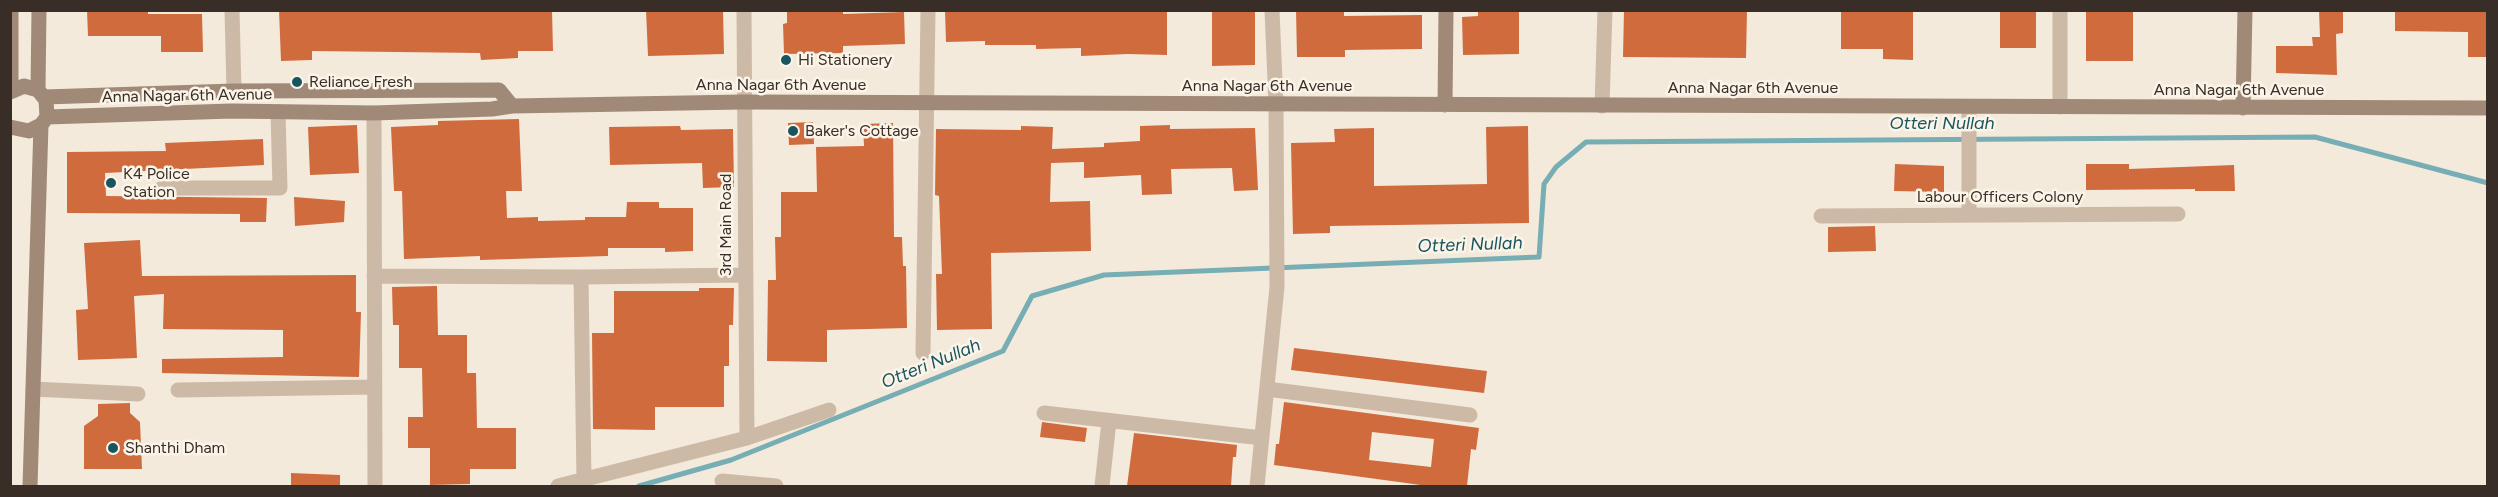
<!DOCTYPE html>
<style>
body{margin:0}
#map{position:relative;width:2498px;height:497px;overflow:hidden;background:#f4eadb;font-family:Figtree,sans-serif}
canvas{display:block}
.frame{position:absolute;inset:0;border:12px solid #392e27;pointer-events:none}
</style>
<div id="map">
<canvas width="2498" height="497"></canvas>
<div class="frame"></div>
</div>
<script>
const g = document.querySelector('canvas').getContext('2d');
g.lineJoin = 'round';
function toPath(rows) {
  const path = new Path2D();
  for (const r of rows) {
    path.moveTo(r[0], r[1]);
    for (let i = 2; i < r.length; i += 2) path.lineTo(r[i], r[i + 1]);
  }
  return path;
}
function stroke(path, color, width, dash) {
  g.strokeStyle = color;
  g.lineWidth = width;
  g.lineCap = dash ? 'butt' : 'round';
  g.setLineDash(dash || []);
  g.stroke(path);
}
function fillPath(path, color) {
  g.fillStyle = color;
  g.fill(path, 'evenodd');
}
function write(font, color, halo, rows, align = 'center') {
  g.font = font + ' Figtree,sans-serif';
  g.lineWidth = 5;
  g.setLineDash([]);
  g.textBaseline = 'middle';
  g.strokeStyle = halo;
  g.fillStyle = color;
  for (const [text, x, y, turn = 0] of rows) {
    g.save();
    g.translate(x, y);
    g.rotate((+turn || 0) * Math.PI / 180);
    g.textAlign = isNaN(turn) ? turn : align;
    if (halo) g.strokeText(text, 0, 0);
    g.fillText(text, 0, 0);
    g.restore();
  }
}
stroke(toPath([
 [639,486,731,460,1003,351,1032,296,1104,275,1539,257,1544,184,1556,167,1586,142,2315,137,2488,183]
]), '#77adb4', 5);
fillPath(toPath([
 [87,10,148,10,148,14,202,14,203,52,161,52,161,36,88,36],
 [279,10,552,10,553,51,518,51,518,58,481,60,480,53,312,51,312,60,281,61],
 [646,10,723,10,724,54,648,56],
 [787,10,843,10,843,14,904,12,905,44,843,46,843,53,784,54,783,24,787,23],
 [945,10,1167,10,1167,55,1128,54,1081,56,1081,48,1036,49,1036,45,985,45,985,41,946,42],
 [1212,10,1255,10,1255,65,1212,66],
 [1296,10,1344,10,1344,16,1422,15,1422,49,1345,50,1345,57,1297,57],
 [1478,10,1519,10,1519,54,1463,55,1462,17,1478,16],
 [1624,10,1747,10,1746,58,1623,57],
 [1841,10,1913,10,1913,60,1883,59,1883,49,1841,49],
 [2000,10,2036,10,2036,48,2000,48],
 [2086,10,2133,10,2133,61,2086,61],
 [2319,10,2343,10,2343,33,2336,34,2337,75,2276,73,2276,46,2313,46,2312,37,2320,37],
 [2395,10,2487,10,2487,57,2468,57,2468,32,2395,31],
 [519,119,522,191,506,191,507,218,538,217,538,221,585,220,585,217,626,217,627,202,659,202,659,208,693,208,693,251,665,252,665,248,608,248,608,256,480,260,480,256,404,259,402,191,394,191,391,127,438,125,438,121],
 [813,122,814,144,789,145,788,123],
 [893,123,894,237,902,237,903,266,906,266,907,328,827,330,827,362,767,361,768,280,776,280,775,237,781,237,781,192,817,192,816,147,864,146,863,124],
 [357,125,359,173,310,175,308,127],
 [1170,125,1170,129,1255,128,1258,190,1234,191,1232,168,1171,169,1172,194,1142,195,1141,175,1084,178,1084,162,1051,163,1050,202,1090,201,1091,251,991,253,992,329,937,330,936,274,942,274,939,196,935,195,936,129,1021,130,1021,126,1053,127,1052,149,1104,147,1104,143,1140,141,1140,126],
 [680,126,681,130,733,129,734,187,703,188,702,163,610,165,609,127],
 [1528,126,1529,223,1330,226,1330,233,1293,234,1291,143,1335,142,1334,129,1374,128,1374,186,1487,184,1486,127],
 [263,139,264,165,105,173,106,196,267,198,266,222,240,222,240,214,67,213,67,152,166,151,165,143],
 [1895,164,1944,166,1944,192,1894,191],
 [2086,164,2129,164,2129,169,2234,165,2235,191,2195,191,2195,189,2086,190],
 [294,197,345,201,344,222,295,226],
 [1875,226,1876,251,1828,252,1828,227],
 [140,240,142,276,356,275,356,312,361,312,359,377,162,373,162,359,283,357,283,330,163,329,164,294,134,296,137,358,78,360,76,310,88,309,84,243],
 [437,286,438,335,467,335,467,373,476,373,477,428,516,428,516,469,470,469,470,484,430,485,430,448,408,448,408,417,423,417,422,368,399,368,399,325,393,325,392,287],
 [699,288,734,288,733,325,729,325,729,366,724,366,724,407,655,407,655,430,593,429,592,333,614,333,614,291,699,291],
 [1294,348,1487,371,1484,393,1291,370],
 [1284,402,1479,428,1476,450,1471,449,1467,486,1428,486,1274,465,1276,444,1279,444],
 [1372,432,1434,439,1431,467,1369,460],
 [130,403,130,413,140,422,142,469,84,469,84,426,98,416,98,404],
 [1042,422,1087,428,1085,442,1040,437],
 [1134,433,1237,445,1236,457,1233,457,1231,486,1127,486],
 [291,473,340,475,340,486,291,486]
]), '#d06b3d');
stroke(toPath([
 [232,10,234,91],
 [744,10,747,438],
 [1602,106,1605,10],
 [1969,107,1969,215],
 [2060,107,2060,10],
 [374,113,375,486],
 [162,188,280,188,278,112],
 [1821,216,2178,214],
 [374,276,581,277,745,275],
 [581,277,584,481],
 [923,353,928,10],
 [33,389,138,394],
 [1267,389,1470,415],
 [178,390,375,387],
 [1044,413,1262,438],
 [722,481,776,486],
 [558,486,747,438,829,410],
 [1102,486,1109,421],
 [1257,486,1277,287,1276,104,1272,10]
]), '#cdbaa6', 15);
stroke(toPath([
 [38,90,39,10],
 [11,91,11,10],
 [10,92,24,86,38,90,46,100,47,117,41,125,29,131,10,127],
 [44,97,234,91,499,90,512,106],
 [1445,105,1446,10],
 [2243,108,2245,10],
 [47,117,232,111,374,113,492,109,512,106,743,102,2488,108],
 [30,486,41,125]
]), '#a18977', 15);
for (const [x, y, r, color] of [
 [786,60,6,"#19555e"],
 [297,82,6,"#19555e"],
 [793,131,6,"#19555e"],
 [111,183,6,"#19555e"],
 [113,448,6,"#19555e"]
]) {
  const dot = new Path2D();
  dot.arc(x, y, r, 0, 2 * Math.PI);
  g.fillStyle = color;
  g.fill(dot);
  stroke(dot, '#fbf4e8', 2);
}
write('16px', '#392e27', '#fbf4e8', [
 ["Hi Stationery",798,60],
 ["Reliance Fresh",309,82],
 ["Baker's Cottage",805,131],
 ["K4 Police",123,174],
 ["Station",123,192],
 ["Shanthi Dham",125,448]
], 'left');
write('16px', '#392e27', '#fbf4e8', [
 ["Anna Nagar 6th Avenue",781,85],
 ["Anna Nagar 6th Avenue",1267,86],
 ["Anna Nagar 6th Avenue",1753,88],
 ["Anna Nagar 6th Avenue",2239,90],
 ["Anna Nagar 6th Avenue",187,96,-1],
 ["Labour Officers Colony",2000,197],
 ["3rd Main Road",726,225,-90]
]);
write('italic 18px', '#19555e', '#fbf4e8', [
 ["Otteri Nullah",1942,124],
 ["Otteri Nullah",1470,245,-2],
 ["Otteri Nullah",931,364,-22]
]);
</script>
